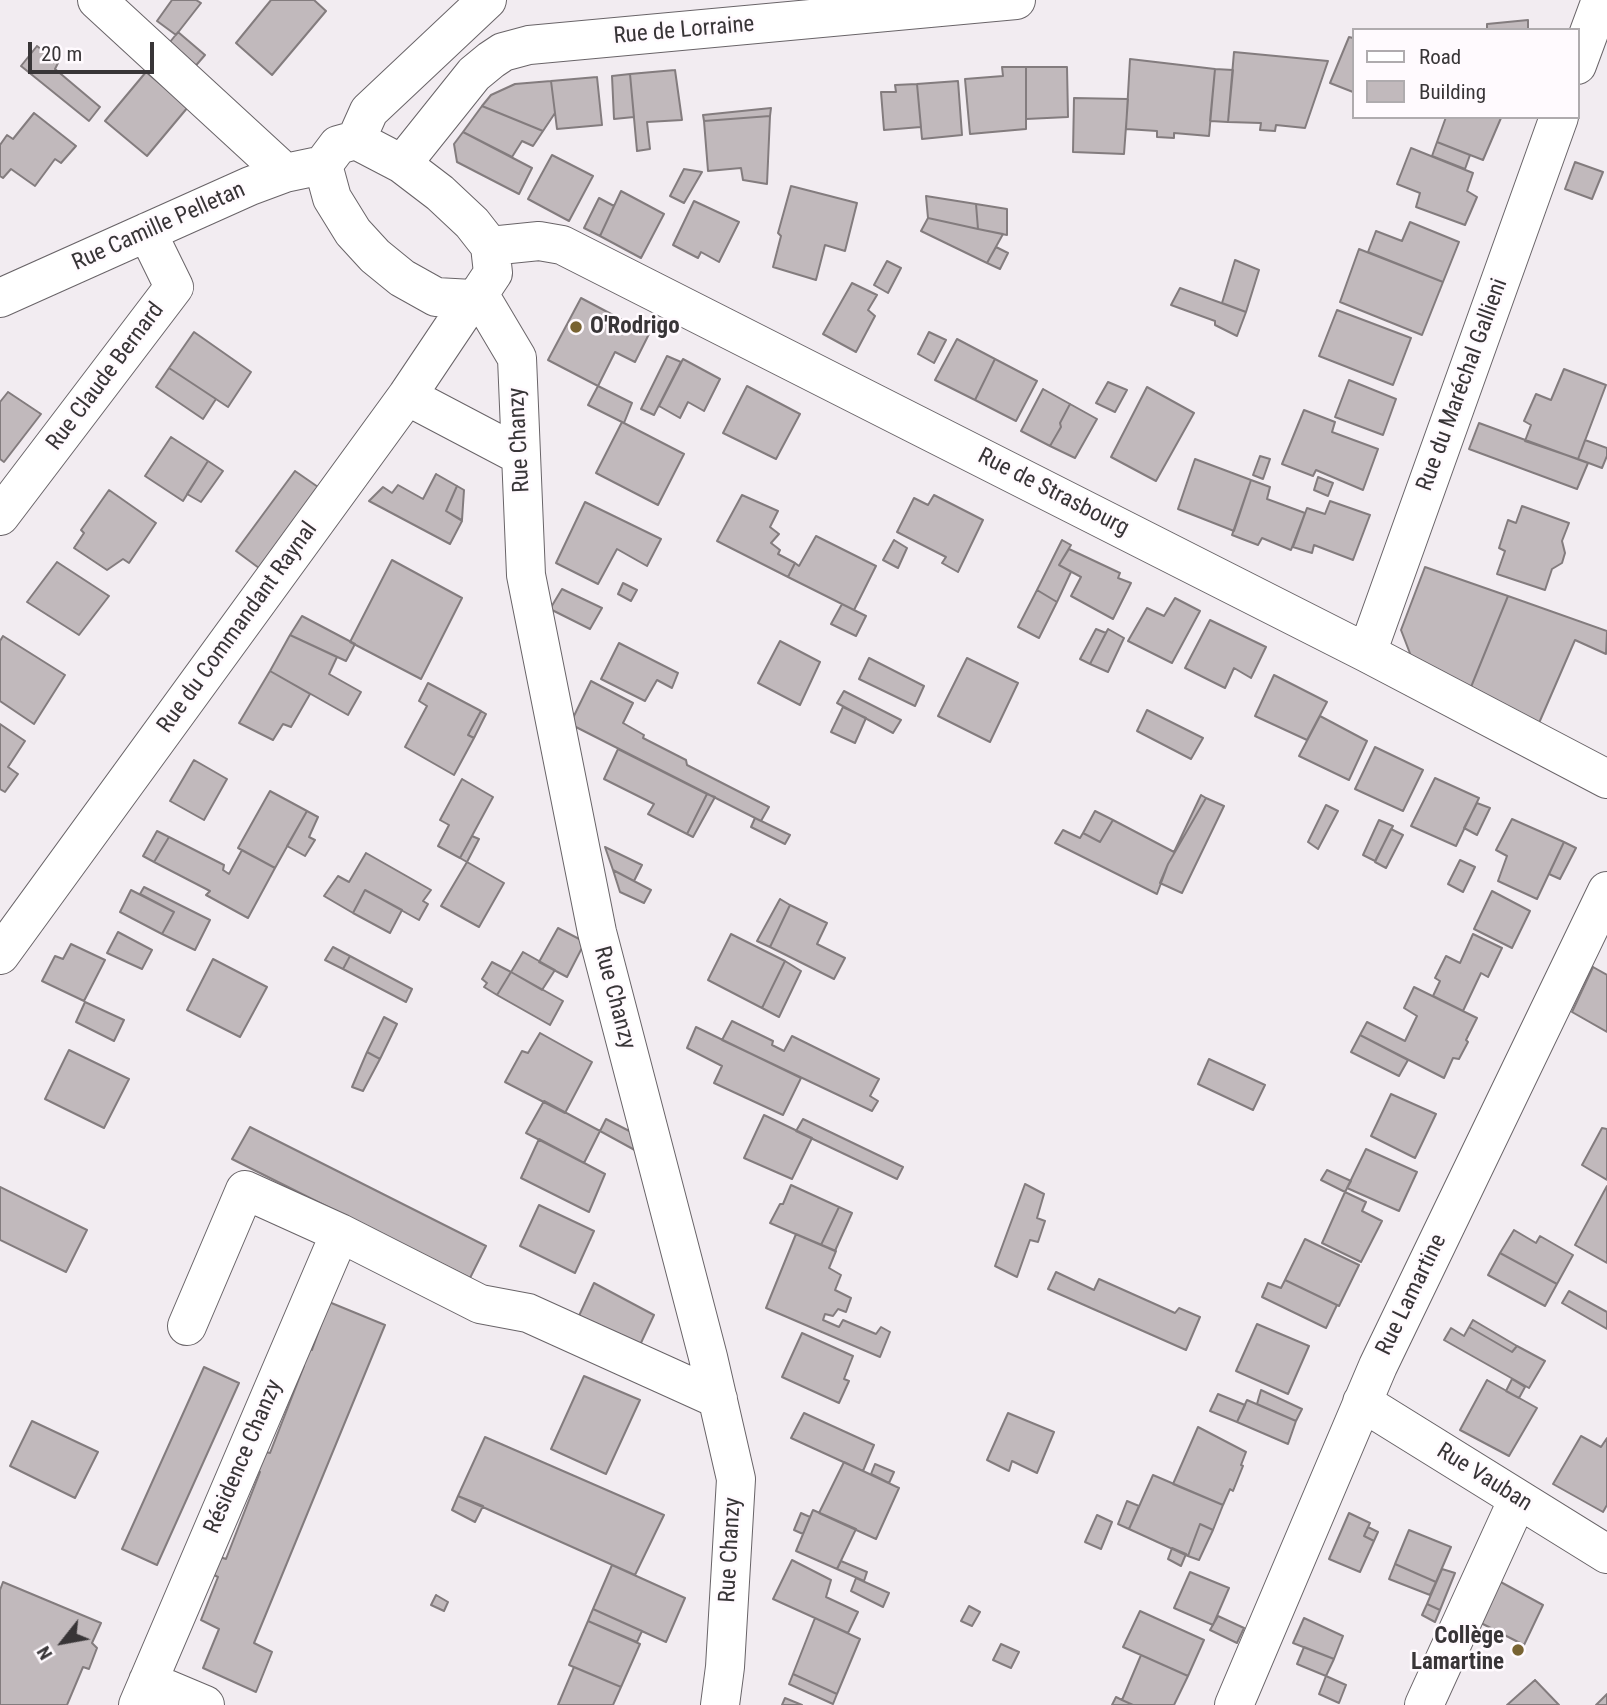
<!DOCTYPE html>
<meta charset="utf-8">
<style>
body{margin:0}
#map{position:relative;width:1607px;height:1705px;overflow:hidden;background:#f2ecf1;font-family:"Roboto Condensed",sans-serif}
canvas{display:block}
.legend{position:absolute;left:1352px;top:28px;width:228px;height:91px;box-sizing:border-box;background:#fffafe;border:2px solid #afabae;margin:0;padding:9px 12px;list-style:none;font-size:21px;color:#383537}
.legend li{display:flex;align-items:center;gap:14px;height:35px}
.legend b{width:35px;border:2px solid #afabae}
.north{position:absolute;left:28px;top:1607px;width:70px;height:70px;-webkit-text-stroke:5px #fffafe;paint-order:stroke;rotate:239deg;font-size:19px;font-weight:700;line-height:28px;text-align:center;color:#383537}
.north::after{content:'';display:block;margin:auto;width:24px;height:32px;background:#383537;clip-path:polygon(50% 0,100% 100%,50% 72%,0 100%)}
.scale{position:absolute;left:28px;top:42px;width:126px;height:32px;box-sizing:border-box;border:4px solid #383537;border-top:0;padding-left:9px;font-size:21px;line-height:24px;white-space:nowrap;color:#383537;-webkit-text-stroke:5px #fffafe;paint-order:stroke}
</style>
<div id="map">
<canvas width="1607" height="1705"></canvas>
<ul class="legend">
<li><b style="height:9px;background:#fff"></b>Road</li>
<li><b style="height:19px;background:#c1b9bc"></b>Building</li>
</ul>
<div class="north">N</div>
<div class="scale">20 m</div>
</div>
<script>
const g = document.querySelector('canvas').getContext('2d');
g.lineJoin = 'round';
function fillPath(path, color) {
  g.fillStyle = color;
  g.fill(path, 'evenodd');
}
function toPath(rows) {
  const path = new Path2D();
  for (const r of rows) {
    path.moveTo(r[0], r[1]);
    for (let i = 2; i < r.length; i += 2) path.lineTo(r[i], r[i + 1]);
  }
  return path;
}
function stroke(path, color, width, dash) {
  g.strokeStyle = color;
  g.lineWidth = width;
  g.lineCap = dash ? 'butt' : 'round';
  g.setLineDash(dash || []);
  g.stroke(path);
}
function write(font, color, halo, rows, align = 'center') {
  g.font = font + ' "Roboto Condensed",sans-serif';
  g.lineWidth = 5;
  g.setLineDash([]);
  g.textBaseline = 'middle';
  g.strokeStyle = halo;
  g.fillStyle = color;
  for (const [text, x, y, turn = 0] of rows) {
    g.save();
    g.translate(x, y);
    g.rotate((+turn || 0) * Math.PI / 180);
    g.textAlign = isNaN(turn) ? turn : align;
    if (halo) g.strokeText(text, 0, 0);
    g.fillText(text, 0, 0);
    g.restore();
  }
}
const building = toPath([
 [172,0,196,0,201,3,176,35,157,21,172,0],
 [271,0,314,0,326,11,272,75,236,43,271,0],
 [1528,20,1528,30,1487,30,1487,24,1528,20],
 [178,32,205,55,192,70,166,47,178,32],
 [1349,37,1353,38,1353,92,1330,83,1349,37],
 [37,46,58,63,55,69,100,107,89,121,21,66,37,46],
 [1234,52,1328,61,1305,128,1276,125,1275,131,1260,130,1261,123,1228,122,1234,52],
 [1130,59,1215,69,1209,136,1174,133,1174,138,1157,137,1157,131,1126,129,1130,59],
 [1002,67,1026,67,1026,129,970,134,965,79,1003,76,1002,67],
 [1026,67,1067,67,1068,117,1026,119,1026,67],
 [1215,69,1233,70,1228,122,1210,121,1215,69],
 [675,70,682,120,647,122,650,149,637,151,630,74,675,70],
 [146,72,188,107,147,156,105,121,146,72],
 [630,74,634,117,614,119,612,76,630,74],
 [597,77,602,125,557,129,551,81,597,77],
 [551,81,555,113,543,131,482,106,491,95,515,84,551,81],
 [958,81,962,135,922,139,917,84,958,81],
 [917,84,921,127,884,130,881,92,896,92,895,85,917,84],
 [1074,98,1128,99,1124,154,1073,152,1074,98],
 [482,106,543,131,533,146,522,141,512,157,463,132,482,106],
 [771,108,770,116,704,121,703,115,771,108],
 [34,113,76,146,61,163,55,159,35,186,11,169,3,178,0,176,0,145,7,135,13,139,34,113],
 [770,116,767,184,743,180,741,168,708,171,704,121,770,116],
 [1446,117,1501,118,1483,160,1437,142,1446,117],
 [463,132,532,168,519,194,457,162,454,144,463,132],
 [1437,142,1470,155,1465,169,1432,156,1437,142],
 [1411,148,1473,173,1467,191,1477,197,1465,225,1416,207,1420,193,1397,184,1411,148],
 [552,155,593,176,569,221,528,199,552,155],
 [1575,162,1603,172,1592,199,1565,189,1575,162],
 [684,169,702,172,684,203,670,196,684,169],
 [791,186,857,203,845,251,825,245,816,280,773,267,781,236,778,233,791,186],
 [621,191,664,214,641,258,600,236,621,191],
 [926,196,976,204,978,229,928,218,926,196],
 [599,198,614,206,600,236,584,228,599,198],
 [694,201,739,222,719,262,701,252,698,258,673,245,694,201],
 [976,204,1007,209,1007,235,978,229,976,204],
 [928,218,978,229,1003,234,987,263,921,231,928,218],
 [1410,222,1459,242,1443,282,1368,252,1376,231,1402,241,1410,222],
 [996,247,1008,253,1000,269,987,263,996,247],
 [1359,249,1443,282,1422,335,1340,302,1359,249],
 [1235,260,1259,270,1246,312,1222,303,1235,260],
 [887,261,901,268,888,293,874,285,887,261],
 [852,283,877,295,868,310,875,316,856,352,823,334,852,283],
 [1180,288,1246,312,1237,336,1215,325,1215,321,1171,305,1180,288],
 [581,298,649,334,635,362,615,352,598,386,548,360,581,298],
 [1337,310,1411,338,1393,385,1319,356,1337,310],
 [194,332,251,372,228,407,169,368,194,332],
 [929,332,946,340,934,363,918,354,929,332],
 [957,339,995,359,975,400,935,380,957,339],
 [667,356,681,362,654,415,641,409,667,356],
 [683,359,720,379,704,411,688,402,680,418,659,406,683,359],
 [995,359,1037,381,1016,421,975,400,995,359],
 [169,368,216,399,203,419,156,387,169,368],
 [1564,369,1606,385,1578,459,1525,441,1531,425,1524,421,1536,394,1551,400,1564,369],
 [1349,380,1396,399,1383,435,1335,417,1349,380],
 [1108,382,1127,390,1115,412,1096,403,1108,382],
 [598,386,632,403,624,423,588,405,598,386],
 [747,386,800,414,776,459,723,433,747,386],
 [1147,387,1194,413,1156,481,1111,457,1147,387],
 [1043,389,1070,404,1060,423,1061,427,1050,446,1021,431,1043,389],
 [8,392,41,414,4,462,0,459,0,402,8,392],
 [1070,404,1097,419,1075,458,1050,446,1061,427,1060,423,1070,404],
 [1304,410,1335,422,1332,432,1378,449,1363,490,1316,470,1313,476,1282,464,1304,410],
 [622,422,684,454,658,505,596,473,622,422],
 [1479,423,1588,463,1577,489,1469,449,1479,423],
 [171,437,208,461,183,501,145,476,171,437],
 [1585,440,1607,448,1607,456,1602,468,1578,459,1585,440],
 [1260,456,1270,459,1263,479,1253,475,1260,456],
 [1195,459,1251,480,1234,531,1178,509,1195,459],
 [208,461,223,471,201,502,187,494,208,461],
 [295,471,318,487,263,571,236,551,295,471],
 [436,474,457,486,446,511,462,521,450,544,369,501,383,487,392,493,398,485,423,499,436,474],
 [1318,477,1333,483,1328,496,1314,490,1318,477],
 [1251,480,1270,487,1267,499,1305,513,1291,550,1262,538,1258,545,1232,535,1251,480],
 [457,486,464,490,462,520,446,511,457,486],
 [109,490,156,523,129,563,123,559,107,570,74,548,84,533,81,530,109,490],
 [742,495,778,511,770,527,779,534,771,543,780,550,778,554,795,563,788,577,717,541,742,495],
 [934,495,983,520,958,572,942,563,946,557,897,532,914,498,928,505,934,495],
 [1330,501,1370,515,1353,560,1314,545,1312,553,1293,547,1307,508,1325,514,1330,501],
 [585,502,661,539,647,566,617,549,598,584,556,563,585,502],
 [1522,506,1569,523,1562,541,1565,553,1562,563,1552,569,1545,590,1497,574,1505,551,1499,548,1508,520,1516,523,1522,506],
 [816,536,876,566,854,610,788,577,795,563,799,566,816,536],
 [894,540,907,548,898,568,883,560,894,540],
 [1062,540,1071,545,1059,565,1071,572,1057,602,1037,590,1062,540],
 [1069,549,1120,573,1118,578,1131,583,1113,619,1071,596,1081,577,1059,565,1069,549],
 [392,560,462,598,421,679,350,642,392,560],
 [57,562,109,596,79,635,27,602,57,562],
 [1425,567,1508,596,1471,687,1411,656,1401,630,1425,567],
 [623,583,637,590,631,601,618,594,623,583],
 [562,589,602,608,590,629,550,609,562,589],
 [1037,590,1057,602,1039,638,1018,627,1037,590],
 [1508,596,1607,631,1606,654,1575,640,1539,723,1471,687,1508,596],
 [1175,598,1200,611,1172,663,1128,641,1147,608,1164,616,1175,598],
 [842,604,866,616,856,636,831,624,842,604],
 [302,616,355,644,346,661,290,635,302,616],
 [1210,620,1266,647,1251,678,1234,668,1225,688,1185,668,1210,620],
 [1096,629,1106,633,1090,664,1080,659,1096,629],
 [1108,629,1124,638,1108,672,1090,664,1108,629],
 [290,635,337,657,329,674,361,692,348,715,270,671,290,635],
 [3,636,65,675,34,724,0,701,0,641,3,636],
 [780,641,820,662,800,705,758,683,780,641],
 [619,643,678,673,672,688,657,680,645,701,601,679,619,643],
 [869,658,924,686,915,706,859,679,869,658],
 [967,658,1018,683,990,742,938,716,967,658],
 [270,671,310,694,291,727,283,724,273,740,239,723,270,671],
 [1274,675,1327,702,1307,740,1255,716,1274,675],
 [591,681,633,703,623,723,644,735,643,738,686,760,687,765,769,807,761,821,570,724,591,681],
 [428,683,481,711,468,735,474,738,454,775,405,747,427,706,419,701,428,683],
 [844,691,901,720,893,733,837,703,844,691],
 [843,707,866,718,855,743,831,732,843,707],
 [1147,710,1203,738,1191,759,1137,731,1147,710],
 [481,711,486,714,474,738,468,735,481,711],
 [1320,716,1367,741,1349,780,1299,756,1320,716],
 [0,724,25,741,8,767,18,774,5,792,0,789,0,724],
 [1375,747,1423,770,1403,811,1355,789,1375,747],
 [618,749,707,794,687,834,648,814,654,804,604,779,618,749],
 [194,760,227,779,204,820,170,801,194,760],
 [1435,778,1479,798,1456,846,1411,826,1435,778],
 [462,779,493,797,460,858,438,846,449,825,440,820,462,779],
 [270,791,307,811,275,868,238,848,270,791],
 [707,794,715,797,693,837,687,834,707,794],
 [1201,795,1206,798,1168,864,1157,894,1055,843,1063,830,1080,838,1083,833,1100,842,1113,820,1174,852,1201,795],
 [1206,798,1224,806,1182,893,1160,883,1168,864,1206,798],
 [1477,803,1490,808,1477,835,1464,828,1477,803],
 [1326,805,1338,811,1318,849,1308,842,1326,805],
 [307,811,318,817,309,837,315,840,305,856,287,846,307,811],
 [1095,811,1113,820,1100,842,1083,833,1095,811],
 [755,818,790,835,785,844,751,827,755,818],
 [1512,819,1564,842,1537,899,1498,881,1507,856,1496,850,1512,819],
 [1379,820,1393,826,1375,861,1363,855,1379,820],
 [1391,829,1403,835,1386,868,1375,862,1391,829],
 [157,831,169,837,154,862,143,856,157,831],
 [472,836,479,839,467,862,460,858,472,836],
 [169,837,224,865,223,870,229,874,242,850,275,868,248,918,206,895,210,891,154,862,169,837],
 [1564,842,1576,848,1560,879,1549,874,1564,842],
 [605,847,642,865,634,881,613,870,605,847],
 [366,853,431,890,423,901,428,904,419,920,365,890,353,913,324,896,338,876,349,882,366,853],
 [1460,860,1475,867,1463,892,1448,884,1460,860],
 [467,862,504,883,479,927,441,906,467,862],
 [613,870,651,890,644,903,620,892,613,870],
 [144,887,210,920,195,950,162,934,174,912,140,894,144,887],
 [131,890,174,912,162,934,120,912,131,890],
 [365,890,402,910,390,933,353,913,365,890],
 [1492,891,1530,911,1512,948,1474,929,1492,891],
 [780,899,790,905,770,947,757,941,780,899],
 [790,905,827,923,817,944,845,958,834,979,770,947,790,905],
 [558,928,585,942,567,977,539,962,558,928],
 [118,932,152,950,142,969,107,953,118,932],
 [731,934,785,961,762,1008,708,980,731,934],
 [1473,934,1502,948,1488,977,1481,973,1463,1011,1433,996,1440,981,1435,978,1446,956,1460,963,1473,934],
 [71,944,105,960,84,1001,42,981,55,956,63,959,71,944],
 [333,947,350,956,343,969,325,960,333,947],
 [523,952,555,970,542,990,511,972,523,952],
 [350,956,412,989,406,1002,343,969,350,956],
 [213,959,267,987,240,1037,187,1010,213,959],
 [785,961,801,971,779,1017,762,1008,785,961],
 [492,962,511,972,497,995,484,987,487,983,482,979,492,962],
 [1593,967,1607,975,1607,1032,1572,1012,1593,967],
 [511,972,563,1001,550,1025,497,995,511,972],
 [1414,987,1477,1018,1466,1040,1468,1042,1459,1059,1453,1058,1444,1078,1360,1035,1367,1022,1405,1041,1417,1016,1404,1008,1414,987],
 [85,1002,124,1020,114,1041,76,1022,85,1002],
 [384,1017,397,1024,380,1059,367,1052,384,1017],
 [732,1021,773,1041,772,1045,784,1051,792,1036,879,1079,870,1096,878,1101,872,1111,722,1040,732,1021],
 [696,1027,801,1078,783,1115,714,1083,722,1066,687,1048,696,1027],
 [540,1033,592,1062,565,1113,505,1082,522,1051,528,1053,540,1033],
 [1360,1035,1408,1060,1399,1076,1351,1052,1360,1035],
 [69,1050,129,1079,104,1128,45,1099,69,1050],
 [367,1052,380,1059,363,1091,352,1087,367,1052],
 [1209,1059,1265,1085,1253,1110,1198,1084,1209,1059],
 [1391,1094,1436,1114,1415,1158,1371,1136,1391,1094],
 [544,1101,600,1131,584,1163,526,1133,544,1101],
 [764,1115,812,1138,792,1179,744,1158,764,1115],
 [606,1119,637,1135,642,1154,600,1131,606,1119],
 [803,1119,903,1167,897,1179,796,1131,803,1119],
 [250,1127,486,1246,470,1278,232,1159,250,1127],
 [1602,1128,1607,1129,1607,1180,1582,1165,1602,1128],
 [539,1139,605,1174,589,1212,521,1178,539,1139],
 [1366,1149,1417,1172,1399,1211,1347,1188,1366,1149],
 [1327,1170,1351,1181,1345,1192,1321,1180,1327,1170],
 [1025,1184,1044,1194,1037,1218,1045,1221,1038,1242,1030,1240,1017,1277,995,1266,1025,1184],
 [791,1185,839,1207,821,1245,770,1223,780,1204,783,1204,791,1185],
 [1607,1186,1607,1263,1575,1245,1607,1186],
 [0,1187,87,1230,66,1272,0,1240,0,1187],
 [1345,1192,1366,1202,1362,1211,1382,1221,1361,1262,1322,1243,1345,1192],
 [539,1205,594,1231,575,1273,520,1246,539,1205],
 [839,1207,852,1213,835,1251,821,1245,839,1207],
 [1514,1230,1536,1243,1540,1236,1573,1255,1557,1284,1500,1253,1514,1230],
 [796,1234,836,1251,829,1268,841,1275,835,1290,851,1298,846,1312,838,1309,833,1316,825,1314,823,1320,839,1327,843,1320,876,1334,881,1327,890,1332,880,1357,766,1308,796,1234],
 [1305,1239,1359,1265,1339,1306,1285,1280,1305,1239],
 [1500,1253,1557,1284,1545,1306,1488,1275,1500,1253],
 [1056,1272,1094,1290,1099,1279,1175,1313,1179,1308,1200,1317,1186,1350,1048,1289,1056,1272],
 [1285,1280,1337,1305,1326,1328,1262,1297,1268,1283,1281,1288,1285,1280],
 [594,1283,654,1315,640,1345,578,1318,594,1283],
 [1569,1291,1607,1312,1607,1329,1562,1303,1569,1291],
 [329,1302,385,1325,254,1643,272,1652,256,1692,203,1668,219,1629,201,1620,218,1577,210,1573,217,1556,226,1559,260,1472,254,1469,261,1451,270,1453,304,1366,303,1346,312,1350,329,1302],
 [1473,1320,1517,1346,1512,1352,1469,1327,1473,1320],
 [1257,1324,1309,1346,1288,1394,1236,1371,1257,1324],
 [1469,1327,1512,1352,1517,1346,1545,1361,1529,1388,1444,1340,1451,1328,1464,1336,1469,1327],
 [802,1333,853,1356,844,1379,849,1381,839,1403,782,1377,802,1333],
 [204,1367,239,1383,157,1565,122,1549,204,1367],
 [584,1376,640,1400,606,1474,551,1449,584,1376],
 [1512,1379,1525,1387,1519,1398,1506,1391,1512,1379],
 [1487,1380,1537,1408,1509,1456,1460,1430,1487,1380],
 [1261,1390,1302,1409,1296,1421,1257,1404,1261,1390],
 [1218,1394,1245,1405,1237,1422,1210,1411,1218,1394],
 [1247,1400,1296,1421,1288,1444,1237,1422,1247,1400],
 [804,1413,874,1445,863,1471,791,1438,804,1413],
 [1008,1413,1054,1432,1037,1473,1012,1461,1009,1471,987,1460,1008,1413],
 [32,1421,98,1452,75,1498,10,1466,32,1421],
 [1198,1427,1246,1452,1241,1465,1243,1466,1233,1491,1230,1489,1223,1505,1173,1484,1198,1427],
 [1581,1436,1601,1447,1607,1438,1607,1505,1603,1512,1553,1484,1581,1436],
 [485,1437,664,1515,635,1575,458,1496,485,1437],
 [844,1462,899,1488,876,1539,819,1513,844,1462],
 [875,1464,894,1472,889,1483,871,1474,875,1464],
 [1153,1475,1223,1505,1213,1530,1200,1524,1188,1556,1129,1529,1153,1475],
 [458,1496,483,1506,475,1522,452,1510,458,1496],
 [1127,1501,1139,1506,1129,1529,1118,1524,1127,1501],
 [813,1510,856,1529,837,1569,796,1551,813,1510],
 [801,1513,810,1517,803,1534,794,1530,801,1513],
 [1349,1513,1370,1523,1364,1536,1374,1541,1360,1572,1329,1559,1349,1513],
 [1097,1515,1112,1522,1101,1549,1085,1542,1097,1515],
 [1200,1524,1213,1530,1199,1560,1188,1556,1200,1524],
 [1368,1527,1378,1532,1374,1541,1364,1536,1368,1527],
 [1409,1530,1451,1547,1436,1582,1395,1564,1409,1530],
 [1172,1548,1186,1554,1181,1566,1168,1559,1172,1548],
 [792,1560,831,1580,826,1597,858,1612,848,1633,773,1599,792,1560],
 [841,1561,867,1572,864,1581,837,1569,841,1561],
 [1395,1564,1436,1582,1430,1595,1389,1579,1395,1564],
 [612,1565,685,1598,666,1642,593,1609,612,1565],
 [1442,1569,1455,1573,1440,1610,1427,1604,1442,1569],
 [1190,1572,1229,1588,1213,1625,1174,1608,1190,1572],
 [856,1578,889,1593,883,1607,851,1591,856,1578],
 [1497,1580,1543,1605,1524,1645,1477,1621,1497,1580],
 [3,1582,101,1623,92,1643,97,1648,89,1669,83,1667,67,1705,0,1705,0,1590,3,1582],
 [436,1595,448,1602,444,1611,431,1605,436,1595],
 [1427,1604,1440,1610,1435,1622,1422,1615,1427,1604],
 [969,1606,980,1612,972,1626,961,1621,969,1606],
 [593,1609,642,1631,637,1642,588,1621,593,1609],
 [1140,1611,1204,1640,1188,1676,1123,1647,1140,1611],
 [1218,1616,1244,1628,1237,1643,1210,1630,1218,1616],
 [815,1618,860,1639,837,1694,793,1674,815,1618],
 [1304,1618,1343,1636,1334,1659,1293,1643,1304,1618],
 [588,1621,640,1644,621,1687,569,1665,588,1621],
 [1001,1644,1019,1652,1011,1668,993,1660,1001,1644],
 [1304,1647,1334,1659,1326,1676,1297,1664,1304,1647],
 [1141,1655,1188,1676,1174,1705,1133,1705,1122,1700,1141,1655],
 [574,1667,621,1687,613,1705,558,1705,574,1667],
 [793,1674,837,1694,833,1704,789,1684,793,1674],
 [1326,1676,1346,1685,1339,1703,1319,1694,1326,1676],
 [1535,1680,1559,1705,1507,1705,1535,1680],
 [1607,1694,1607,1705,1596,1705,1607,1694],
 [1116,1697,1122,1700,1133,1705,1112,1705,1116,1697],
 [785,1698,802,1705,782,1705,785,1698]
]);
fillPath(building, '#c1b9bc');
stroke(building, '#837c7e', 2);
const minor = toPath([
 [97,0,285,173],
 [1577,65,1601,0],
 [356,140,369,111,487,0],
 [402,164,474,74,491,60,503,52,529,45,1016,0],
 [490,246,539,241,562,245,1367,653,1607,779],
 [479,294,517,358,526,575,597,932,708,1357,736,1479,725,1667,720,1705],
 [0,298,250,186,285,173,323,165],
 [407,396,521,456],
 [0,516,174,287,147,232],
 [1367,653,1559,117],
 [0,955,407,396,472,299,479,294,493,273,490,246,472,223,440,193,402,164,356,140,338,145,323,165,332,198,353,232,375,256,402,278,436,297,472,299],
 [187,1326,245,1190,340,1233,480,1304,528,1313,718,1399],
 [1362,1402,1607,1554],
 [148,1681,205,1705],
 [138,1705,340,1233],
 [1234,1705,1378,1366,1607,891],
 [1424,1705,1518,1499]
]);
stroke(minor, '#696468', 40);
stroke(minor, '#fff', 38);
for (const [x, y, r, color] of [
 [576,327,7,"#786332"],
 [1518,1650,7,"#786332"]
]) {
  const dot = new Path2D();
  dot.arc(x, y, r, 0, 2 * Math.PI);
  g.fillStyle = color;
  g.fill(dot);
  stroke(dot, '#fffafe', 2.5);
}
write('23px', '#383537', '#fffafe', [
 ["Rue de Lorraine",684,31,-5],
 ["Rue Camille Pelletan",159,227,-24],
 ["Rue Claude Bernard",106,377,-53],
 ["Rue du Maréchal Gallieni",1463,385,-70],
 ["Rue Chanzy",520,440,-93],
 ["Rue de Strasbourg",1053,493,27],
 ["Rue du Commandant Raynal",238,628,-54],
 ["Rue Chanzy",614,998,75],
 ["Rue Lamartine",1412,1295,-64],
 ["Résidence Chanzy",244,1457,-67],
 ["Rue Vauban",1484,1478,32],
 ["Rue Chanzy",731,1550,-87]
]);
write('bold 23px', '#383537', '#fffafe', [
 ["O'Rodrigo",590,327],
 ["Collège",1504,1637,"right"],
 ["Lamartine",1504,1663,"right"]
], 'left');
</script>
